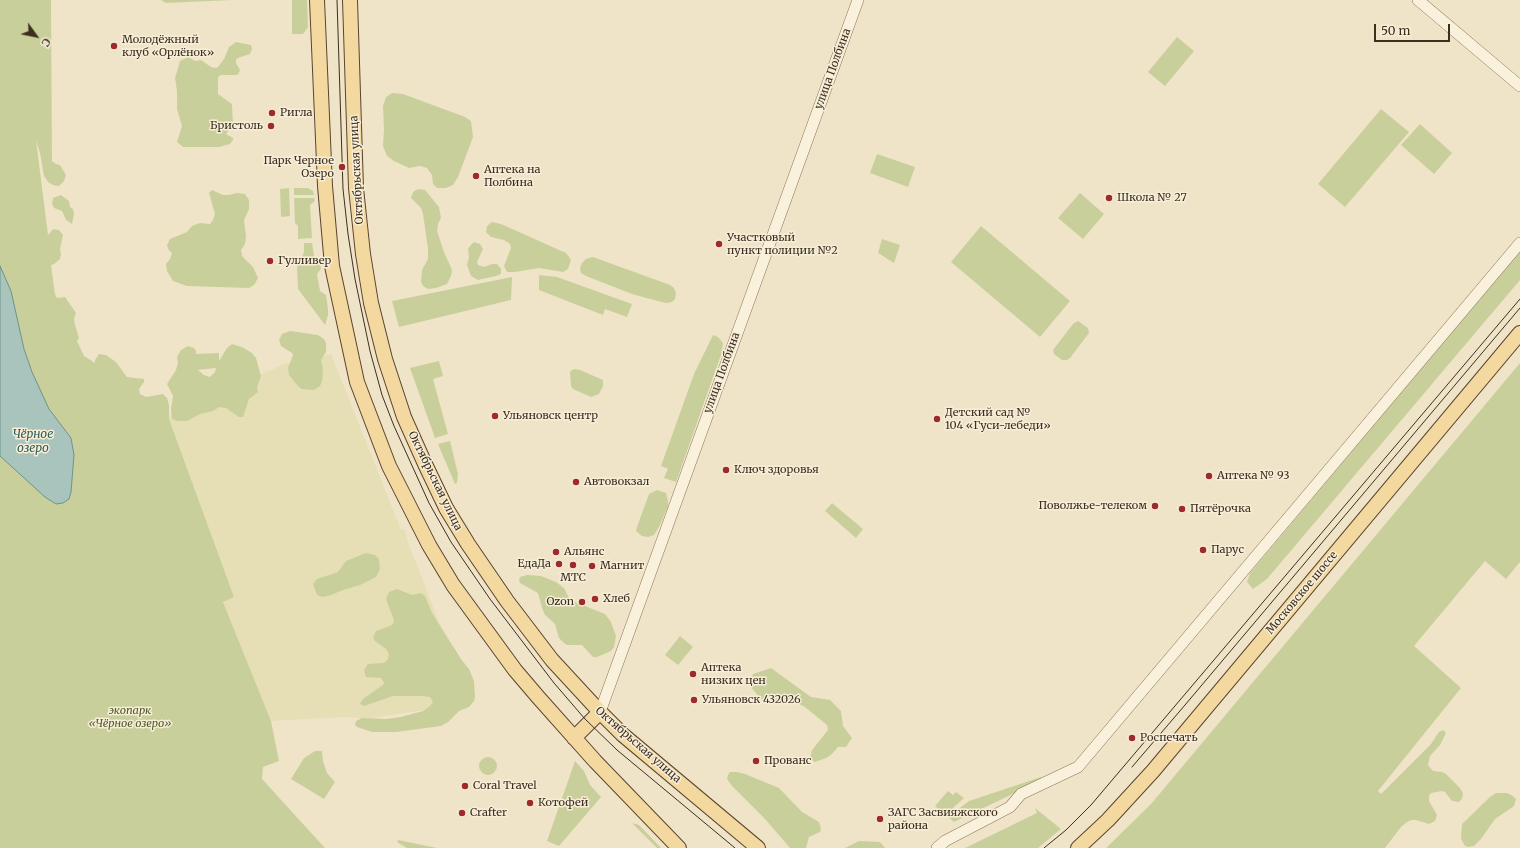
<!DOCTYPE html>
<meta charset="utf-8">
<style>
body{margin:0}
#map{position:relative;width:1520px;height:848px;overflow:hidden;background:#f0e4c8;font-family:Merriweather,serif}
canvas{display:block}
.north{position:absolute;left:16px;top:16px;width:40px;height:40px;-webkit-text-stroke:3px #f7eed8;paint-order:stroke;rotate:123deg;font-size:11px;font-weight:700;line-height:16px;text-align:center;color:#3d2e20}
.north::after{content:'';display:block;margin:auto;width:14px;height:18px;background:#3d2e20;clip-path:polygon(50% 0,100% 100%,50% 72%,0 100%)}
.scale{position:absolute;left:1374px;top:24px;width:76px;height:18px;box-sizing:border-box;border:2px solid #3d2e20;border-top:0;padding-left:5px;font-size:12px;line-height:14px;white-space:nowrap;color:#3d2e20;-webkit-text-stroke:3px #f7eed8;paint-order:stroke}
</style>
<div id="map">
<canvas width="1520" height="848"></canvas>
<div class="north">С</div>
<div class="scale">50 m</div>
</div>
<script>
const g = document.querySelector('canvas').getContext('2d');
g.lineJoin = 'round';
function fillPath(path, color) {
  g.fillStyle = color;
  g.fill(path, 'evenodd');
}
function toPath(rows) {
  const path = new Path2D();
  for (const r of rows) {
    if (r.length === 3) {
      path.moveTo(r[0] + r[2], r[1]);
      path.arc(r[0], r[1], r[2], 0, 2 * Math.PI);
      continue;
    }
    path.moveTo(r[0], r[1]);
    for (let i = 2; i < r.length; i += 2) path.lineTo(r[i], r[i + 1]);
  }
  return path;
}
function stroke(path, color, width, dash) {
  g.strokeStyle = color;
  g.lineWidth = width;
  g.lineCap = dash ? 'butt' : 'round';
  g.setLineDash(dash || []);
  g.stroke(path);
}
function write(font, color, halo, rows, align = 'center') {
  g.font = font + ' Merriweather,serif';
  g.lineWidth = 3;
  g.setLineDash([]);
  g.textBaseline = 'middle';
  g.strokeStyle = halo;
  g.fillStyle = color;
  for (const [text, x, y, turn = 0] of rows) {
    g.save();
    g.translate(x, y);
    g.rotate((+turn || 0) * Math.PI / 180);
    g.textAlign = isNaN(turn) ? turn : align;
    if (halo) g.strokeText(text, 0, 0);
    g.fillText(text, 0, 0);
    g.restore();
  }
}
fillPath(toPath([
 [331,354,401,530,404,529,407,536,406,537,470,703,365,719,345,717,271,721,223,602,234,597,168,416,287,363,304,364]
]), '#e6deb5');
fillPath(toPath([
 [0,0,51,0,52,161,56,164,60,165,66,175,64,181,59,186,53,185,48,182,44,176,40,153,36,140,48,235,53,229,59,230,63,235,60,249,61,254,60,259,54,264,51,265,55,294,57,298,65,297,76,313,74,319,75,325,79,338,77,341,84,356,95,363,95,360,99,354,106,355,116,362,127,377,144,379,144,382,139,389,140,394,146,397,163,394,167,398,169,405,169,419,234,597,223,602,271,721,279,761,263,767,262,779,325,848,0,848],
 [161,0,232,0,166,3],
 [292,0,307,0,308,27,303,34,292,34],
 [1177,37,1194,51,1165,86,1148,72],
 [236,42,251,45,252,49,250,54,238,58,236,60,236,63,240,70,239,73,237,75,221,75,218,77,218,94,232,104,233,125,226,134,233,138,233,140,230,144,219,147,183,147,177,142,182,126,177,109,177,91,175,78,180,61,188,57,195,61,201,60,211,67,215,68,218,67,224,59,229,47],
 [392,93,403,94,465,117,471,121,473,137,458,177,453,185,446,188,437,188,433,184,432,175,427,168,420,166,409,168,394,161,387,156,383,146,384,130,383,106,386,97],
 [1381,109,1409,132,1345,207,1318,184],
 [1420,124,1452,153,1434,174,1401,145],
 [877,154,915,167,908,187,870,173],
 [289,188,290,216,281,217,280,189],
 [294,188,308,188,313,191,314,195,294,195],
 [418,189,425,190,439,207,441,218,438,224,437,231,444,252,452,270,451,276,447,284,436,288,428,289,423,286,421,282,422,270,428,259,428,249,423,214,421,208,411,198,413,192],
 [212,190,223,195,229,195,237,193,245,194,249,200,249,209,244,220,246,237,245,244,241,250,242,256,253,267,258,278,254,285,249,288,187,286,173,281,167,271,166,264,170,259,172,253,168,249,167,245,170,239,187,232,192,226,200,223,210,224,213,220,215,214,209,193],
 [1080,193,1104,214,1083,239,1058,218],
 [61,195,69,201,70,207,73,209,74,214,72,224,66,220,62,211,54,208,52,204,53,198],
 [294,198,314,198,315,201,310,205,312,238,298,239,298,226,295,223],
 [492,222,501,224,566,253,571,260,568,269,563,272,539,268,515,272,507,272,504,266,511,248,510,244,504,240,491,237,486,232,487,226],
 [981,226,1070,301,1040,337,951,262],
 [882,239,900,245,894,263,878,253],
 [474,242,480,244,483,249,477,262,478,265,484,267,492,264,497,264,501,269,501,274,496,276,478,280,471,276,467,265,469,257,468,249,470,246],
 [304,243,312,243,315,262,320,264,321,269,317,274,320,291,326,295,328,309,328,315,325,325,298,289,297,265,300,264,300,258,302,257,304,252],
 [1520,251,1520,280,1267,579,1253,589,1247,582,1250,573],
 [593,257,670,285,674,288,676,293,675,299,672,302,666,303,654,300,632,294,586,276,581,273,580,268,582,263,586,259],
 [539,275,557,277,632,304,627,317,605,309,603,315,539,290],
 [512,277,511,300,399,327,392,301],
 [1078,321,1088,328,1089,333,1070,358,1067,360,1062,360,1054,354,1053,350,1073,324],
 [290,331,318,335,324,339,326,343,326,352,321,360,323,370,322,381,320,386,314,390,302,389,298,386,289,375,288,368,293,355,292,353,281,346,279,340,282,334],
 [713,335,718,337,723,343,722,352,676,482,664,478,668,469,661,466,694,374],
 [232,344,242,347,252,353,256,358,261,376,257,387,258,392,249,399,243,417,239,417,226,408,219,407,213,411,200,414,187,421,178,421,172,419,171,409,173,396,167,384,176,370,178,363,177,357,181,350,188,346,194,348,196,351,196,354,219,353,219,361,227,348],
 [216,368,215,372,210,377,204,375,198,370],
 [439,361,443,376,433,379,448,434,435,438,410,368],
 [1520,363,1520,562,1506,579,1485,561,1414,646,1461,688,1378,791,1381,794,1431,744,1439,732,1443,730,1446,733,1440,745,1430,756,1428,765,1433,771,1442,772,1446,774,1459,787,1463,793,1462,799,1459,802,1452,801,1445,792,1442,791,1431,793,1429,796,1429,801,1437,815,1435,821,1429,824,1416,820,1411,820,1407,822,1401,827,1385,848,1106,848,1151,804],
 [575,369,580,370,603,380,603,386,599,394,591,397,573,389,571,386,570,372,572,370],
 [450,441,458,474,457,483,455,484,438,444],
 [657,490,666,493,668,501,668,506,660,525,654,535,648,537,642,536,636,531,638,524,649,494],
 [832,503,863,529,856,538,825,511],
 [366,553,375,555,379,559,380,569,376,577,360,585,343,590,331,595,323,597,317,595,313,584,317,579,338,572,346,561],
 [527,575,541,576,556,582,564,588,570,600,605,614,611,622,616,636,614,647,611,651,597,657,593,657,582,645,567,645,564,643,559,638,555,624,545,615,542,608,538,593,520,583,519,580,520,577],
 [397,589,412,595,421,593,425,596,432,613,461,659,469,669,474,681,475,697,474,701,469,707,459,711,448,722,441,726,396,732,372,732,357,727,355,725,356,721,362,718,386,719,401,717,423,711,430,706,433,702,430,697,422,696,393,696,364,706,360,704,363,699,383,685,384,683,381,678,366,677,364,670,368,664,384,663,388,659,389,654,386,649,375,641,373,637,376,631,390,626,393,624,394,620,386,599,389,592],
 [680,636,693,647,678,665,665,655],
 [771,668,811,697,830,700,841,711,843,726,852,738,846,747,838,747,832,754,826,758,815,762,810,759,812,750,828,730,827,725,805,707,795,702,787,704,765,701,760,698,749,685,753,674],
 [315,751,322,751,323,761,327,773,335,782,324,799,291,779,304,758],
 [488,766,9],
 [575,761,584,771,590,785,601,797,559,846,547,841],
 [730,772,737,772,745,774,779,788,802,812,819,822,821,829,820,832,809,837,806,848,790,848,765,819,732,786,727,779,728,775],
 [1041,777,1042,780,954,822,948,817,969,801],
 [948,791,953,795,956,792,964,798,945,815,935,806],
 [1496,793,1507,793,1513,796,1516,799,1514,806,1495,819,1481,839,1474,846,1468,847,1465,846,1461,839,1462,824,1490,797],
 [1035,808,1061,829,1038,848,965,848,1037,813],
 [632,823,639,825,661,848,657,848],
 [398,840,437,848,407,848,397,842],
 [859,841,880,842,885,848,845,848]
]), '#c9cf9b');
const water = toPath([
 [0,266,11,291,24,349,32,372,49,409,71,438,74,455,71,492,69,499,63,503,56,504,45,497,0,456,0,266]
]);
fillPath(water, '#a9c4bc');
stroke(water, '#6f938a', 1);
const minor = toPath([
 [1418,0,1520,86],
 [600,712,858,0],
 [937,848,945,841,1010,807,1021,794,1078,767,1520,243]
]);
const major = toPath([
 [317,0,325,186,332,266,357,382,389,466,429,545,453,585,515,670,538,697,595,761,679,848],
 [350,0,356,188,363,254,371,303,385,359,404,417,425,464,446,508,468,544,507,601,552,660,600,712,623,735,758,848],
 [574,738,600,712],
 [1078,848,1108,820,1153,771,1520,333]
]);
stroke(minor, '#8d765c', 12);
stroke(major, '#5b4430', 16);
stroke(minor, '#faf1dc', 11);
stroke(major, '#f3d9a0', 14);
stroke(toPath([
 [337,0,343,189,348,234,355,279,370,351,382,395,394,426,429,503,451,542,490,599,554,683,585,719,617,750,735,848],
 [1132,767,1185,705,1520,308],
 [1044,848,1066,830,1091,805,1520,299]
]), '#3d2e20', 1);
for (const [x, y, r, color] of [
 [114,46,4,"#9e2a2b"],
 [272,113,4,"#9e2a2b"],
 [271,126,4,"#9e2a2b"],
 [342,167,4,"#9e2a2b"],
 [476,176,4,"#9e2a2b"],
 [1109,198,4,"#9e2a2b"],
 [719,244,4,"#9e2a2b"],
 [270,261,4,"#9e2a2b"],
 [495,416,4,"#9e2a2b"],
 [937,419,4,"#9e2a2b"],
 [726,470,4,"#9e2a2b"],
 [1209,476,4,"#9e2a2b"],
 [576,482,4,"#9e2a2b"],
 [1155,506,4,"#9e2a2b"],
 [1182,509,4,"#9e2a2b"],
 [1203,550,4,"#9e2a2b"],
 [556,552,4,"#9e2a2b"],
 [559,564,4,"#9e2a2b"],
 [573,565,4,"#9e2a2b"],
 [592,566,4,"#9e2a2b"],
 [595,599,4,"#9e2a2b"],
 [582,602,4,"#9e2a2b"],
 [693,674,4,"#9e2a2b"],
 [694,700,4,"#9e2a2b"],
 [1132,738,4,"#9e2a2b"],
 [756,761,4,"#9e2a2b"],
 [465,786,4,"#9e2a2b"],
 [530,803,4,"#9e2a2b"],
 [462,813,4,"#9e2a2b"],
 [880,819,4,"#9e2a2b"]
]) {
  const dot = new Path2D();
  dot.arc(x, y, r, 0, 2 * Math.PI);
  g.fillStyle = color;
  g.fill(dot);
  stroke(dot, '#f7eed8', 1.5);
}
write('11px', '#3d2e20', '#f7eed8', [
 ["Молодёжный",122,40],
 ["клуб «Орлёнок»",122,53],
 ["Ригла",280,113],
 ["Бристоль",263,126,"right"],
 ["Парк Черное",334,161,"right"],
 ["Озеро",334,174,"right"],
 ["Аптека на",484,170],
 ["Полбина",484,183],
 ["Школа № 27",1117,198],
 ["Участковый",727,238],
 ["пункт полиции №2",727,251],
 ["Гулливер",278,261],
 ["Детский сад №",945,413],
 ["104 «Гуси-лебеди»",945,426],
 ["Ульяновск центр",503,416],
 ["Ключ здоровья",734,470],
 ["Аптека № 93",1217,476],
 ["Автовокзал",584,482],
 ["Поволжье-телеком",1147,506,"right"],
 ["Пятёрочка",1190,509],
 ["Парус",1211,550],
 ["Альянс",564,552],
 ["ЕдаДа",551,564,"right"],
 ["Магнит",600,566],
 ["МТС",573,578,"center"],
 ["Хлеб",603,599],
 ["Ozon",574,602,"right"],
 ["Аптека",701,668],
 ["низких цен",701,681],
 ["Ульяновск 432026",702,700],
 ["Роспечать",1140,738],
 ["Прованс",764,761],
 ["Coral Travel",473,786],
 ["Котофей",538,803],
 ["Crafter",470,813],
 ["ЗАГС Засвияжского",888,813],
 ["района",888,826]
], 'left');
write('11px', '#3d2e20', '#f7eed8', [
 ["улица Полбина",833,69,-70],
 ["Октябрьская улица",357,170,-93],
 ["улица Полбина",722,373,-70],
 ["Октябрьская улица",435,481,64],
 ["Московское шоссе",1302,593,-50],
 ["Октябрьская улица",638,745,41]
]);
write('italic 11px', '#4d5a26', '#f7eed8', [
 ["экопарк",130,711],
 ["«Чёрное озеро»",130,724]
]);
write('italic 12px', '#2f5d5a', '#f7eed8', [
 ["Чёрное",33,435],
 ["озеро",33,449]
]);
</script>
